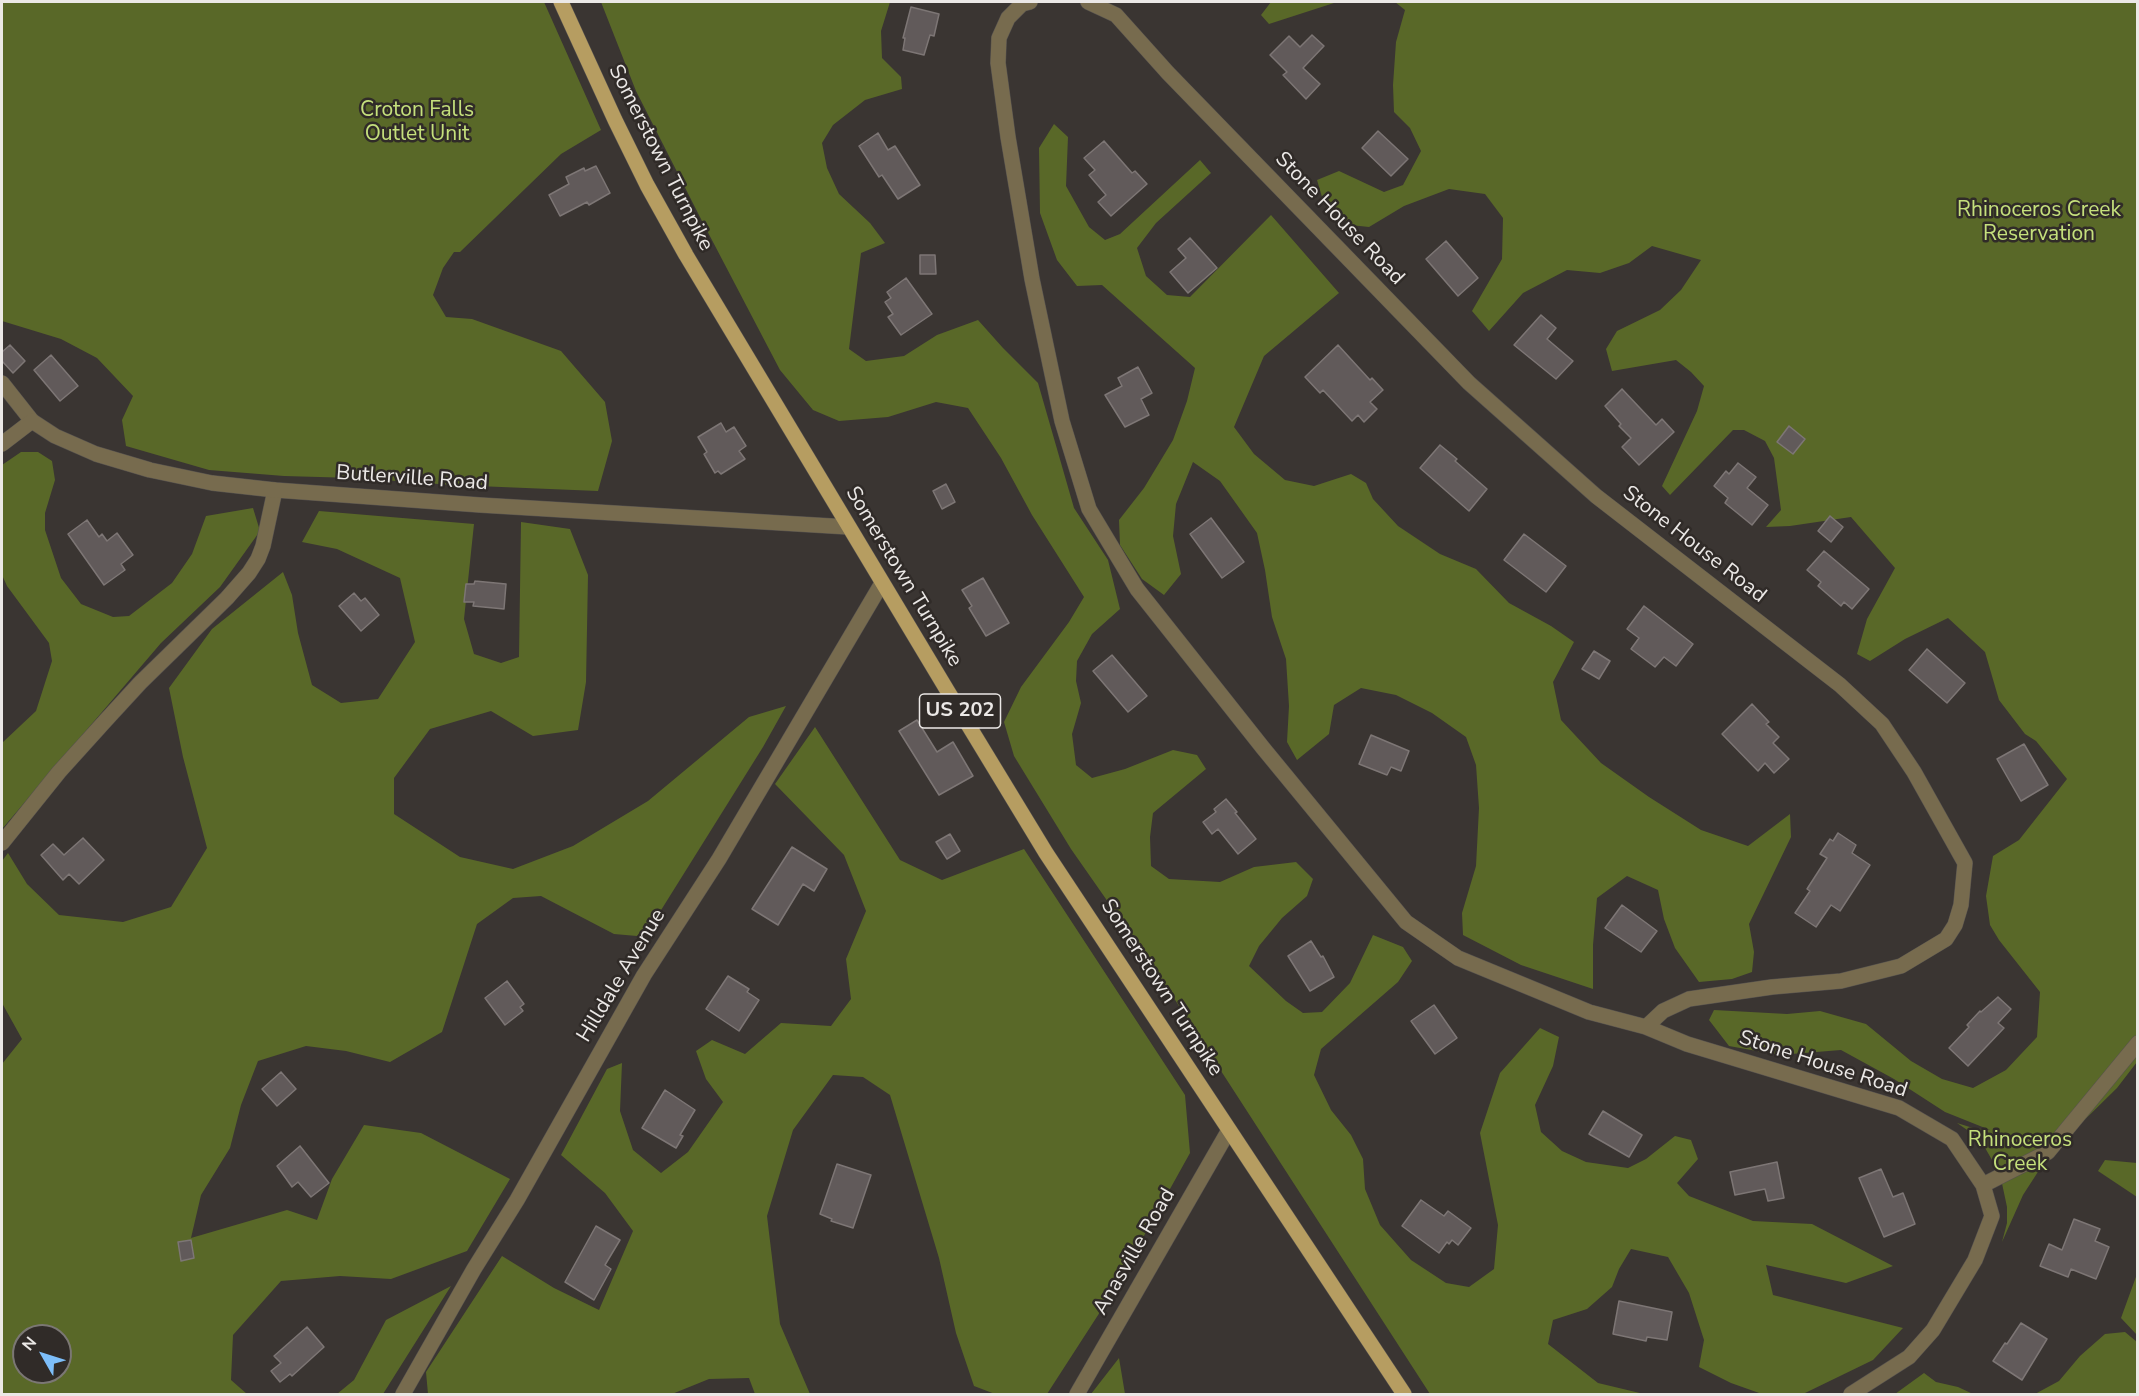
<!DOCTYPE html>
<style>
body{margin:0}
#map{position:relative;width:2139px;height:1396px;overflow:hidden;background:#3a3532;font-family:"Nunito Sans",sans-serif}
canvas{display:block}
.frame{position:absolute;inset:0;border:3px solid #ebe8e6;pointer-events:none}
.north{position:absolute;left:12px;top:1324px;width:60px;height:60px;box-sizing:border-box;background:#302b28;border:2px solid #7b7774;border-radius:50%;rotate:309deg;font-size:16px;font-weight:700;line-height:24px;text-align:center;color:#ebe8e6}
.north::after{content:'';display:block;margin:auto;width:21px;height:27px;background:#7dbef9;clip-path:polygon(50% 0,100% 100%,50% 72%,0 100%)}
</style>
<div id="map">
<canvas width="2139" height="1396"></canvas>
<div class="frame"></div>
<div class="north">N</div>
</div>
<script>
const g = document.querySelector('canvas').getContext('2d');
g.lineJoin = 'round';
function fillPath(path, color) {
  g.fillStyle = color;
  g.fill(path, 'evenodd');
}
function toPath(rows) {
  const path = new Path2D();
  for (const r of rows) {
    path.moveTo(r[0], r[1]);
    for (let i = 2; i < r.length; i += 2) path.lineTo(r[i], r[i + 1]);
  }
  return path;
}
function stroke(path, color, width, dash) {
  g.strokeStyle = color;
  g.lineWidth = width;
  g.lineCap = dash ? 'butt' : 'round';
  g.setLineDash(dash || []);
  g.stroke(path);
}
function write(font, color, halo, rows, align = 'center') {
  g.font = font + ' "Nunito Sans",sans-serif';
  g.lineWidth = 5;
  g.setLineDash([]);
  g.textBaseline = 'middle';
  g.strokeStyle = halo;
  g.fillStyle = color;
  for (const [text, x, y, turn = 0] of rows) {
    g.save();
    g.translate(x, y);
    g.rotate((+turn || 0) * Math.PI / 180);
    g.textAlign = isNaN(turn) ? turn : align;
    if (halo) g.strokeText(text, 0, 0);
    g.fillText(text, 0, 0);
    g.restore();
  }
}
fillPath(toPath([
 [2,2,544,2,601,130,561,154,460,252,454,252,443,268,433,295,446,317,472,319,561,351,605,402,612,441,598,491,453,485,354,478,284,476,209,470,126,446,122,420,133,396,97,358,61,339,2,321],
 [601,2,890,2,881,31,882,58,901,77,902,89,865,100,833,125,822,143,827,168,839,194,870,223,885,243,861,253,849,349,866,361,904,356,937,335,978,320,1003,348,1038,383,1074,508,1108,560,1120,609,1092,634,1077,661,1076,681,1081,703,1072,734,1076,765,1092,778,1125,769,1173,750,1197,755,1206,769,1153,813,1150,837,1151,866,1169,879,1220,882,1254,867,1296,862,1313,879,1307,896,1282,918,1259,946,1249,966,1286,1001,1303,1013,1322,1012,1350,983,1373,935,1403,947,1412,961,1398,982,1321,1049,1314,1075,1331,1110,1351,1135,1363,1159,1365,1189,1380,1225,1411,1260,1446,1283,1469,1287,1494,1269,1498,1225,1480,1133,1500,1073,1540,1028,1559,1037,1553,1066,1535,1105,1541,1132,1562,1151,1586,1162,1628,1168,1646,1159,1675,1136,1691,1140,1698,1159,1677,1183,1689,1196,1753,1221,1812,1224,1893,1266,1846,1283,1766,1265,1773,1295,1903,1328,1873,1360,1803,1394,1762,1394,1731,1383,1699,1367,1704,1340,1689,1293,1668,1257,1631,1249,1619,1269,1612,1287,1587,1309,1553,1320,1548,1344,1598,1383,1644,1394,1430,1394,1157,972,1071,849,1014,756,1004,722,1021,687,1069,622,1084,597,1032,515,1001,458,968,408,936,402,888,417,839,421,813,410,780,370,702,221,636,91],
 [1271,2,1337,2,1269,24,1261,15],
 [1395,2,2137,2,2137,1062,2117,1088,2062,1142,2045,1161,2023,1195,2002,1242,2007,1223,2007,1207,2000,1174,1984,1146,1973,1134,1957,1123,1973,1128,1990,1130,1945,1112,1894,1079,1841,1050,1779,1055,1729,1046,1709,1020,1714,1010,1787,1014,1820,1011,1866,1024,1911,1061,1942,1079,1973,1088,2006,1070,2037,1037,2040,992,1999,940,1990,925,1986,896,1993,856,2019,840,2067,779,2036,741,2025,734,1999,700,1985,652,1948,618,1905,639,1870,661,1857,654,1867,619,1895,568,1851,517,1790,526,1766,527,1781,510,1774,458,1765,441,1744,430,1733,430,1670,495,1662,486,1697,411,1704,386,1691,372,1676,360,1612,371,1606,349,1617,331,1660,310,1681,290,1701,260,1652,246,1629,263,1600,273,1567,270,1523,293,1489,331,1472,311,1502,259,1503,218,1485,194,1449,189,1404,206,1369,227,1350,225,1322,197,1317,180,1339,171,1384,192,1403,185,1421,151,1410,128,1394,112,1393,85,1396,42,1405,10],
 [1054,124,1068,137,1066,186,1089,227,1105,240,1120,234,1200,160,1211,173,1156,223,1137,248,1146,276,1167,295,1190,297,1271,215,1339,293,1264,356,1234,427,1254,454,1285,480,1314,486,1351,474,1366,483,1373,499,1398,526,1440,554,1476,569,1509,603,1551,626,1574,642,1553,682,1561,720,1601,763,1649,797,1701,830,1748,846,1790,814,1791,837,1749,924,1754,952,1752,972,1732,979,1699,982,1675,948,1664,919,1658,890,1627,876,1597,898,1593,945,1593,989,1521,965,1463,935,1462,913,1476,866,1479,808,1476,765,1466,737,1432,713,1396,695,1361,688,1334,705,1329,734,1297,760,1287,742,1289,706,1286,659,1272,617,1265,570,1257,533,1220,481,1193,462,1176,504,1173,536,1181,574,1164,595,1142,579,1120,545,1119,520,1144,488,1173,440,1187,401,1195,368,1102,285,1077,286,1057,260,1040,213,1039,148],
 [21,452,38,452,52,461,55,480,45,513,45,530,61,578,81,604,113,617,129,616,172,583,192,554,206,516,253,508,260,531,220,587,161,643,2,829,2,743,36,711,52,661,49,643,7,586,2,575,2,465],
 [319,511,474,524,464,619,474,654,501,663,519,657,521,522,570,529,588,575,586,682,578,730,533,736,491,711,430,729,394,778,394,814,460,857,513,869,573,846,648,801,749,717,786,706,763,747,658,915,637,936,614,934,541,896,513,898,477,924,442,1032,390,1062,346,1051,306,1046,258,1061,241,1105,230,1148,201,1195,191,1238,287,1210,317,1220,332,1179,364,1125,421,1133,510,1179,467,1251,391,1279,340,1276,281,1281,233,1335,231,1380,247,1394,2,1394,2,1064,22,1039,2,1003,2,861,8,853,27,884,59,915,123,922,171,907,207,848,183,757,169,688,212,629,283,572,292,595,298,633,312,685,341,703,378,699,415,642,400,578,337,549,302,542],
 [24,1336,60,1336,60,1372,24,1372],
 [815,727,900,860,942,880,1024,849,1185,1095,1190,1153,1111,1295,1047,1394,995,1394,974,1386,956,1333,939,1258,890,1095,863,1077,833,1075,793,1130,767,1216,780,1324,810,1394,755,1394,749,1378,709,1379,672,1394,428,1394,426,1372,502,1256,554,1288,599,1310,633,1231,605,1193,561,1155,607,1069,622,1063,620,1111,633,1150,661,1173,688,1152,723,1102,706,1079,696,1051,712,1040,745,1054,781,1023,831,1026,851,999,846,959,866,911,844,855,775,784],
 [2105,1160,2137,1163,2137,1197,2098,1171],
 [2137,1274,2137,1335,2121,1318],
 [451,1286,383,1394,337,1394,354,1380,386,1320],
 [2125,1332,2137,1342,2137,1394,2035,1394,2059,1381,2080,1356,2105,1334],
 [1119,1358,1125,1394,1091,1394],
 [1924,1373,1936,1382,1958,1387,1973,1394,1895,1394]
]), '#596828');
const building = toPath([
 [911,7,939,14,934,36,930,35,924,55,903,50,905,38,903,38,911,7],
 [1312,35,1324,46,1303,68,1320,84,1306,99,1283,75,1287,72,1270,55,1289,36,1300,47,1312,35],
 [1378,131,1408,159,1391,176,1362,148,1378,131],
 [878,133,888,150,895,146,920,185,898,199,882,175,879,177,859,146,878,133],
 [1104,141,1132,173,1135,171,1147,184,1111,216,1098,202,1106,195,1089,175,1095,170,1084,158,1104,141],
 [596,166,610,193,589,205,587,202,560,216,549,195,569,184,566,177,584,168,585,171,596,166],
 [1190,238,1217,268,1188,293,1170,272,1186,258,1178,249,1190,238],
 [1446,241,1478,278,1458,296,1426,259,1446,241],
 [920,255,935,255,936,274,920,274,920,255],
 [906,278,932,314,901,335,888,317,893,314,885,302,891,298,887,292,906,278],
 [1541,315,1556,328,1547,339,1573,361,1556,379,1514,345,1541,315],
 [10,345,25,361,13,373,2,361,2,352,10,345],
 [1338,345,1370,380,1372,378,1383,390,1370,402,1377,409,1364,422,1358,415,1352,421,1323,390,1320,393,1305,377,1338,345],
 [51,355,78,386,60,401,34,370,51,355],
 [1138,367,1152,393,1141,399,1149,415,1125,427,1105,395,1122,386,1118,378,1138,367],
 [1622,389,1656,425,1662,419,1674,432,1639,465,1622,447,1631,438,1619,426,1621,424,1605,406,1622,389],
 [721,423,726,432,734,427,746,446,739,451,745,459,721,474,718,471,715,473,704,454,707,452,698,437,721,423],
 [1789,426,1805,439,1793,454,1777,442,1789,426],
 [1440,445,1457,459,1455,461,1487,489,1469,511,1420,468,1440,445],
 [1738,463,1756,477,1747,488,1768,505,1752,525,1725,503,1728,498,1714,486,1726,471,1729,474,1738,463],
 [946,484,955,502,942,509,933,491,946,484],
 [1830,516,1843,527,1831,542,1818,531,1830,516],
 [1211,518,1244,562,1222,578,1190,534,1211,518],
 [87,520,99,537,102,534,107,541,117,533,133,555,121,564,125,570,104,585,68,534,87,520],
 [1524,534,1566,566,1546,592,1504,560,1524,534],
 [1824,551,1869,589,1852,609,1844,602,1841,606,1818,586,1821,582,1807,570,1824,551],
 [983,578,1009,623,986,636,969,608,972,606,962,590,983,578],
 [475,581,506,584,504,609,473,606,474,602,464,602,466,584,474,584,475,581],
 [354,593,361,601,365,598,379,615,361,631,339,606,354,593],
 [1644,606,1693,644,1676,666,1664,657,1655,667,1631,649,1639,638,1627,629,1644,606],
 [1927,649,1965,683,1947,703,1909,670,1927,649],
 [1594,651,1610,661,1599,679,1582,669,1594,651],
 [1112,655,1147,696,1128,712,1093,671,1112,655],
 [1752,704,1769,722,1766,724,1779,737,1773,743,1789,759,1774,773,1765,763,1758,771,1722,734,1752,704],
 [917,720,937,752,953,742,973,776,939,795,899,731,917,720],
 [1371,735,1409,751,1401,771,1391,767,1387,775,1359,764,1371,735],
 [2024,744,2048,785,2021,801,1997,759,2024,744],
 [1226,799,1237,812,1235,813,1256,839,1238,854,1218,829,1212,834,1203,822,1216,812,1214,809,1226,799],
 [1838,833,1856,845,1852,853,1870,865,1840,911,1831,905,1816,927,1795,913,1810,891,1807,889,1827,858,1820,854,1830,839,1833,841,1838,833],
 [950,834,960,851,947,859,936,842,950,834],
 [83,838,104,860,79,884,69,874,63,880,41,855,53,844,64,855,83,838],
 [792,847,827,869,814,891,803,884,778,925,752,909,792,847],
 [1622,905,1657,931,1641,952,1605,928,1622,905],
 [1311,941,1321,957,1323,956,1334,977,1310,991,1288,956,1311,941],
 [728,976,749,989,747,992,759,1000,739,1031,706,1009,728,976],
 [507,981,524,1004,520,1007,523,1011,505,1025,485,998,507,981],
 [1998,997,2011,1009,1998,1023,2004,1028,1968,1066,1949,1048,1969,1027,1967,1025,1980,1011,1981,1012,1998,997],
 [1434,1005,1457,1038,1435,1054,1411,1021,1434,1005],
 [281,1072,296,1089,277,1106,262,1089,281,1072],
 [665,1090,695,1110,680,1135,683,1136,676,1148,642,1128,665,1090],
 [1603,1111,1642,1135,1629,1157,1589,1134,1603,1111],
 [300,1146,329,1183,311,1197,298,1182,292,1187,277,1166,300,1146],
 [1777,1162,1784,1198,1768,1201,1765,1189,1735,1195,1730,1172,1777,1162],
 [837,1164,871,1175,853,1228,831,1221,832,1219,820,1214,837,1164],
 [1881,1169,1893,1197,1903,1193,1915,1224,1884,1237,1859,1178,1881,1169],
 [1421,1200,1444,1216,1448,1211,1471,1228,1458,1245,1452,1240,1449,1244,1447,1242,1439,1253,1402,1226,1421,1200],
 [2074,1219,2100,1229,2095,1241,2109,1247,2096,1279,2071,1269,2068,1277,2040,1266,2049,1244,2062,1250,2074,1219],
 [596,1226,620,1240,605,1265,611,1269,594,1300,565,1282,596,1226],
 [191,1240,194,1258,181,1261,178,1242,191,1240],
 [1619,1301,1672,1312,1667,1340,1647,1337,1646,1341,1613,1334,1619,1301],
 [2021,1323,2047,1339,2022,1380,1993,1361,2005,1343,2007,1344,2021,1323],
 [307,1327,324,1347,292,1376,290,1374,280,1382,271,1371,281,1363,274,1356,307,1327]
]);
fillPath(building, '#615a5a');
stroke(building, '#7d7675', 1.5);
const minor = toPath([
 [1030,2,1022,4,1008,18,999,38,998,63,1008,137,1032,279,1062,421,1089,509,1137,589,1263,748,1406,922,1458,958,1589,1012,1646,1027,1663,1011,1689,999,1772,987,1841,981,1901,966,1946,939,1955,925,1961,905,1965,863,1914,772,1882,724,1840,685,1596,496,1469,383,1168,73,1116,15,1088,2],
 [2,383,32,421],
 [2,843,59,772,106,720,140,683,227,598,249,573,258,559,263,546,275,490],
 [1646,1027,1687,1044,1899,1108,1952,1139,1983,1185,1992,1216,1975,1260,1933,1330,1909,1357,1851,1394],
 [1983,1185,2048,1152,2138,1043],
 [403,1394,474,1269,517,1200,644,975,719,859,882,583],
 [1077,1394,1229,1130]
]);
const tertiary = toPath([
 [2,444,32,421,55,436,96,454,150,470,212,483,275,490,480,505,848,527]
]);
const primary = toPath([
 [561,2,615,120,647,185,686,255,947,690,1046,853,1404,1394]
]);
stroke(minor, '#56524f', 16);
stroke(tertiary, '#56524f', 16);
stroke(primary, '#56524f', 16);
stroke(minor, '#776b4e', 15);
stroke(tertiary, '#776b4e', 15);
stroke(primary, '#b69d61', 15);
for (const [x, y, w] of [
 [960,711,81]
]) {
  const box = new Path2D();
  box.roundRect(x - w / 2, y - 17, w, 34, 4.5);
  g.fillStyle = '#302b28';
  g.fill(box);
  stroke(box, '#ebe8e6', 1.5);
}
write('bold 20px', '#ebe8e6', null, [
 ["US 202",960,711]
]);
write('21px', '#c5e07c', '#302b28', [
 ["Croton Falls",417,111],
 ["Outlet Unit",417,135],
 ["Rhinoceros Creek",2039,211],
 ["Reservation",2039,235],
 ["Rhinoceros",2020,1141],
 ["Creek",2020,1165]
]);
write('21px', '#ebe8e6', '#302b28', [
 ["Somerstown Turnpike",660,158,63],
 ["Stone House Road",1339,219,46],
 ["Butlerville Road",412,479,4],
 ["Stone House Road",1694,545,38],
 ["Somerstown Turnpike",903,577,59],
 ["Hilldale Avenue",622,976,-59],
 ["Somerstown Turnpike",1161,988,57],
 ["Stone House Road",1823,1065,18],
 ["Anasville Road",1135,1252,-60]
]);
</script>
